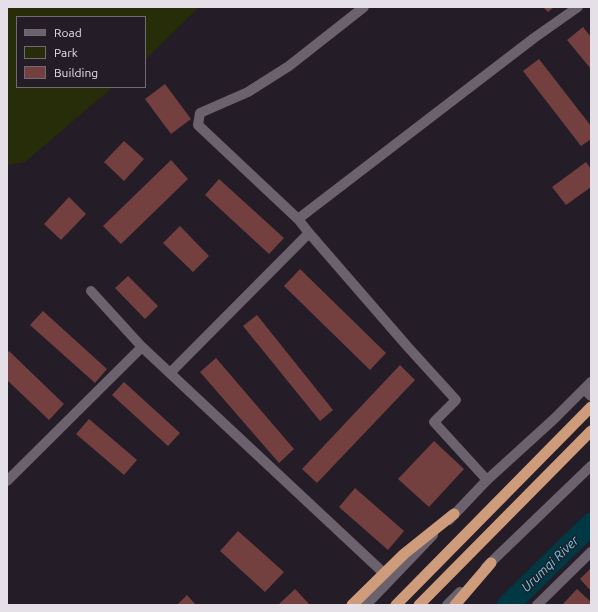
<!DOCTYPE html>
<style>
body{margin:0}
#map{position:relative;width:598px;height:612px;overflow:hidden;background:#241c26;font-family:Ubuntu,sans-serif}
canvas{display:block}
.frame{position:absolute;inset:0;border:8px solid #e5e0e7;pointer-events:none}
.legend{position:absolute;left:16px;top:16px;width:130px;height:72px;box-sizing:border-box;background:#241c26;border:1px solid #716a73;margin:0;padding:5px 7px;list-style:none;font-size:12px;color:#e5e0e7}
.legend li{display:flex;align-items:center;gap:8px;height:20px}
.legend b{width:20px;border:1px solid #716a73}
</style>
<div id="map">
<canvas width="598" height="612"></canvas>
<div class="frame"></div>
<ul class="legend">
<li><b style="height:5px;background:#6b626d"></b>Road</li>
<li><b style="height:11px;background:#272d08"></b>Park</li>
<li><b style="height:11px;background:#73403f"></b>Building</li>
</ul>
</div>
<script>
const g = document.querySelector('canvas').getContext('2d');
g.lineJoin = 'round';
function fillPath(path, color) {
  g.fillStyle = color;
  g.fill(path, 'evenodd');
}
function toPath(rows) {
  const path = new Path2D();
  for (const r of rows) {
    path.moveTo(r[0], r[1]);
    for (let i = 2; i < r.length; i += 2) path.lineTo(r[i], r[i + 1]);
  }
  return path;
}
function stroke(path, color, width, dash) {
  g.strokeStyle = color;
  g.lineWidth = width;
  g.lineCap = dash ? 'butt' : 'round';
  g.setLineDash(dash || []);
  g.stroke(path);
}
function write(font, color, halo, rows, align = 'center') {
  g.font = font + ' Ubuntu,sans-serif';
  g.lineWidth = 3;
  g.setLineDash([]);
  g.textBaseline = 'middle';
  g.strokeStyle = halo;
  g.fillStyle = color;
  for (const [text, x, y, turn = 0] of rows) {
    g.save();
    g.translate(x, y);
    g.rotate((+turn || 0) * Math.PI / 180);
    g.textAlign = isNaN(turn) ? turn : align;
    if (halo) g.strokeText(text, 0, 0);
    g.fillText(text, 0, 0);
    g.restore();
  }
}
fillPath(toPath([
 [7,7,199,7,145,60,145,17,17,17,17,87,113,87,25,162,7,165]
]), '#272d08');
stroke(toPath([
 [508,605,591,524]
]), '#003943', 22);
fillPath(toPath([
 [543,7,554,7,548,12],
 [583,27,591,37,591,69,567,40],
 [539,59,591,126,591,139,581,146,523,71],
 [165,84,191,119,171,134,145,99],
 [124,141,144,159,124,181,104,162],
 [171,160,188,179,121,244,103,226],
 [586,162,591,169,591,187,566,205,552,187],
 [219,179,284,238,269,254,205,195],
 [69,197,86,214,61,240,44,224],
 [180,226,209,256,193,272,163,243],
 [300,269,386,353,370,370,284,286],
 [128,276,158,306,145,319,115,288],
 [43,311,107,369,95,383,30,325],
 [257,315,333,410,320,421,243,326],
 [9,351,64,404,49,420,7,380,7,353],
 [216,358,294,449,279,463,200,372],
 [400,365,415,380,317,483,302,469],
 [124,382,180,433,168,446,112,395],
 [89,419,137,460,124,475,76,434],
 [434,441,464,469,429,507,398,479],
 [355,488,404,531,388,550,339,507],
 [238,531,284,572,265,592,220,551],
 [591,568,591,591,580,579],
 [295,589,310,605,278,605],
 [577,589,591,602,591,605,562,605],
 [187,595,196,605,177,605]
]), '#73403f');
stroke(toPath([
 [364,7,289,66,248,92,200,113,198,125,298,219,309,233,407,346,456,400,434,422,487,480],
 [298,219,534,38,578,7],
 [91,291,142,347,389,578],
 [170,373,309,233],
 [7,481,142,347],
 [537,605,591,552]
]), '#6b626d', 10);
stroke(toPath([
 [584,389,591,396],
 [449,520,487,480,554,419,591,382],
 [486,567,591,466],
 [366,605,433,535],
 [447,605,460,592]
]), '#6b626d', 10);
stroke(toPath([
 [352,605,404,554,454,514],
 [396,605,591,407],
 [419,605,591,431],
 [455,605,491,563]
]), '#ce9c7a', 11);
write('italic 13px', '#69d1e7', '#241c26', [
 ["Urumqi River",550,564,-44]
]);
</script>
